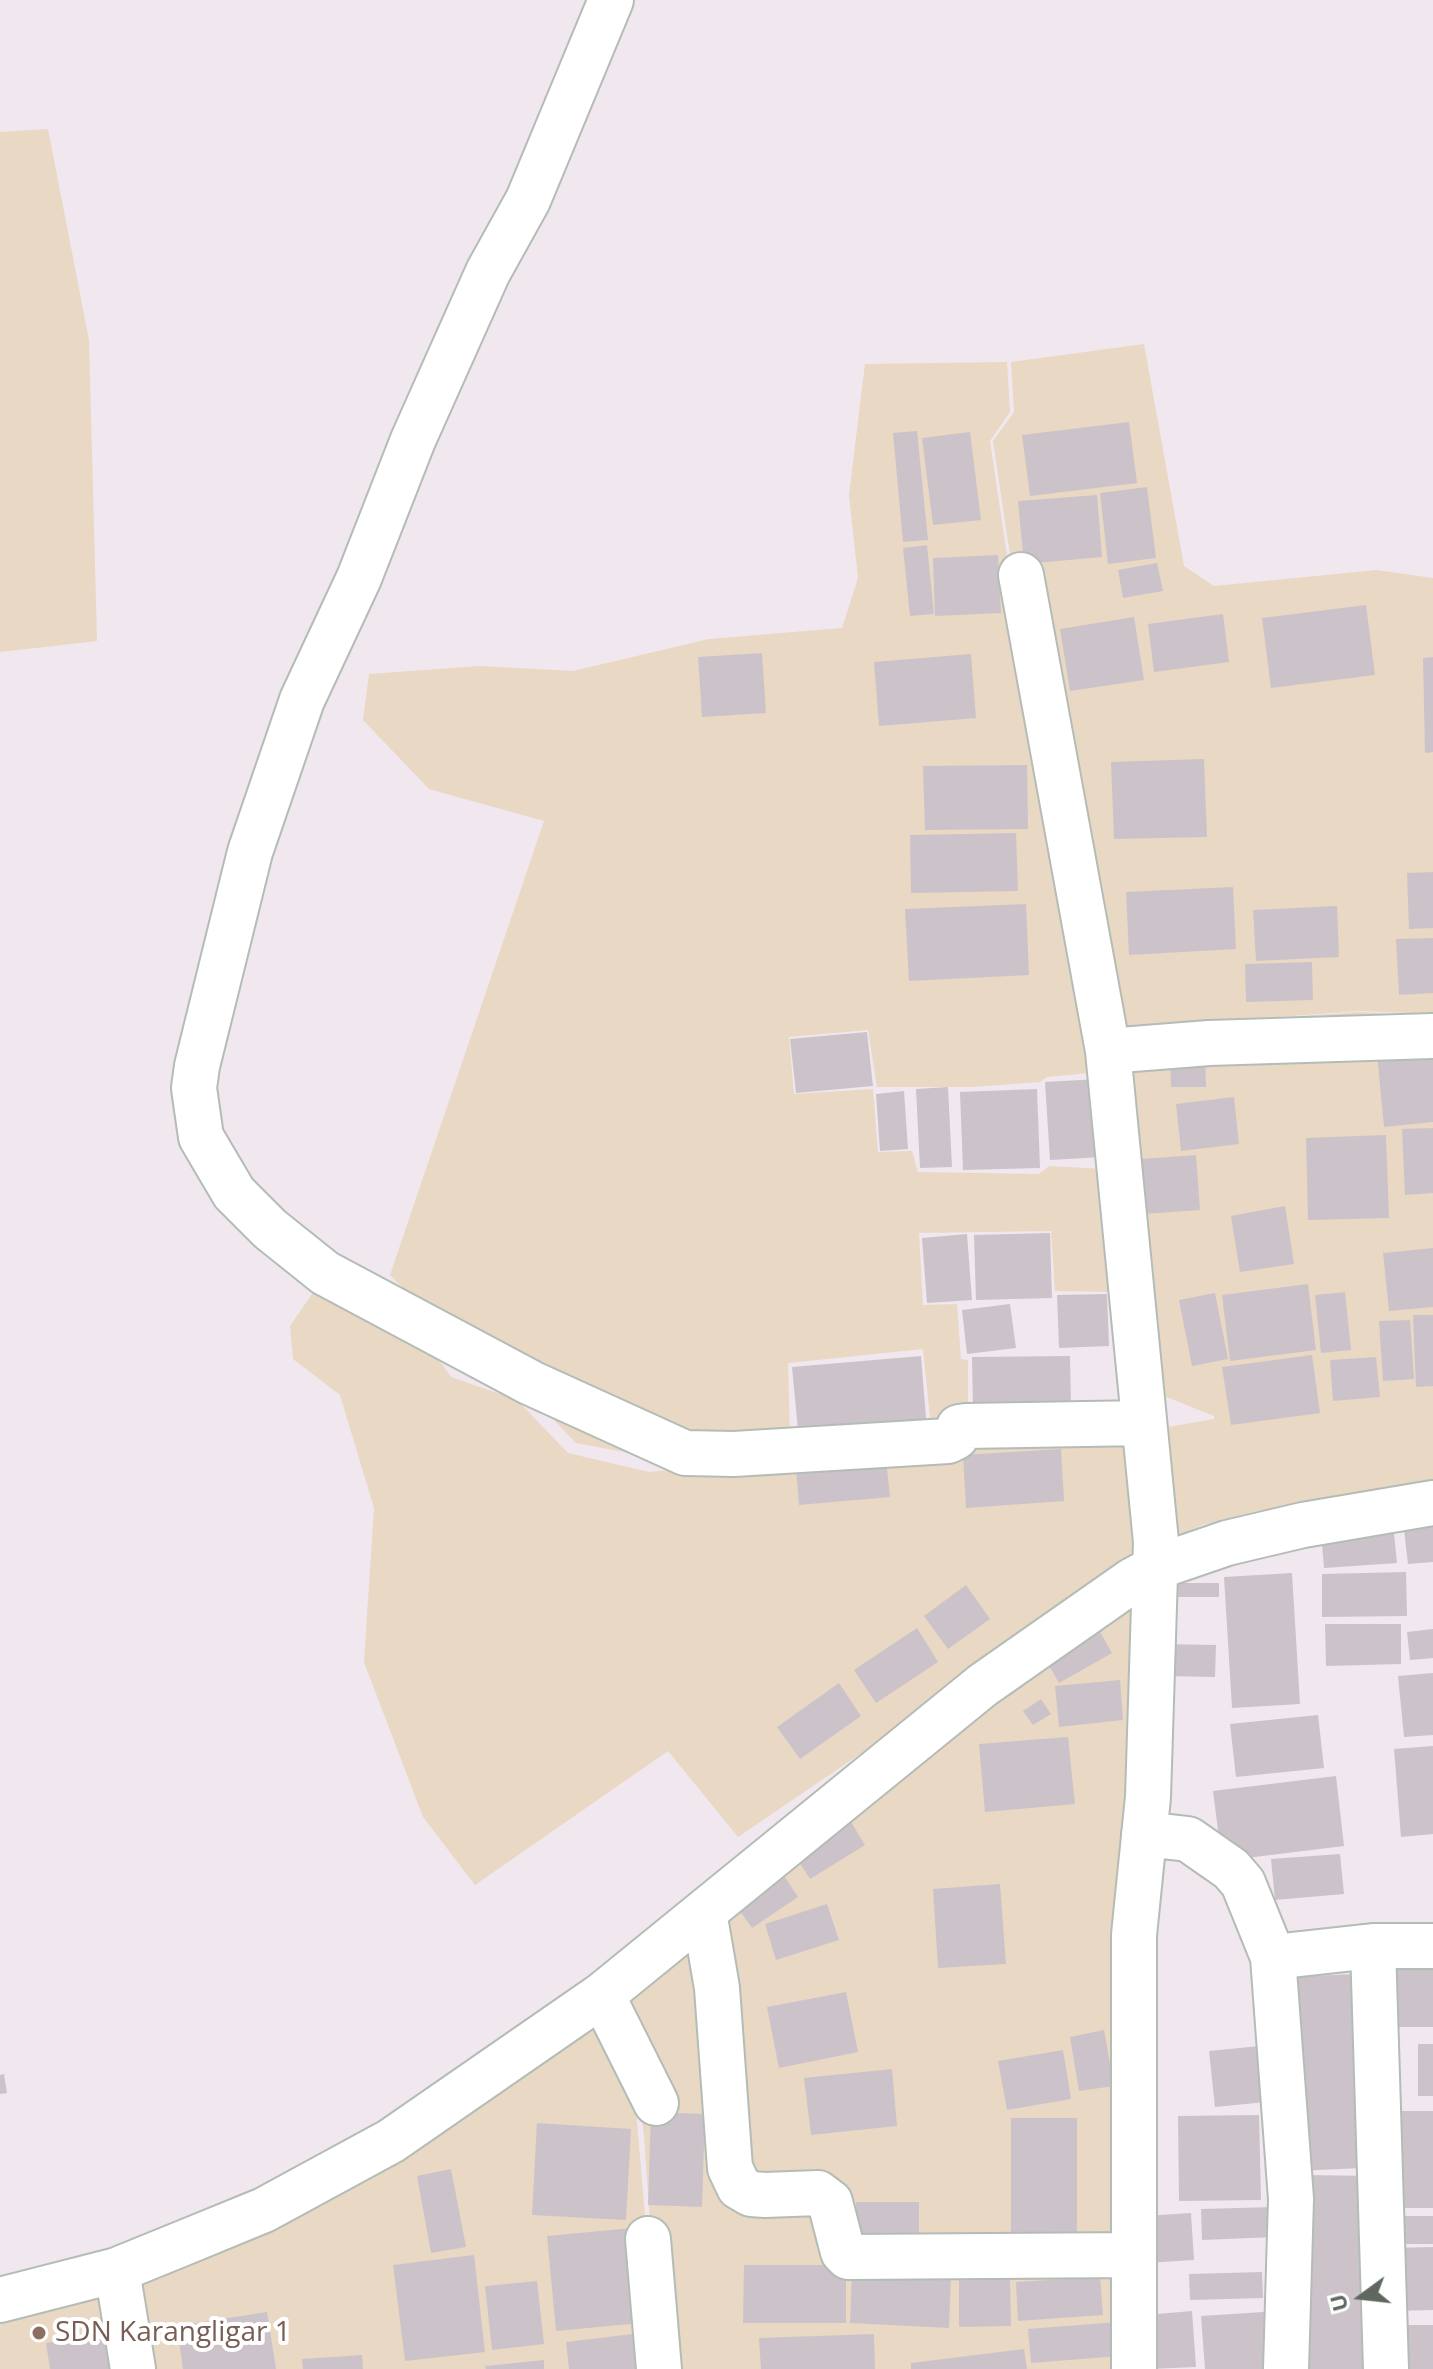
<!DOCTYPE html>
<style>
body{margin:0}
#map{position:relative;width:1433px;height:2369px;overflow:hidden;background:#f1e7ee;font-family:"Open Sans",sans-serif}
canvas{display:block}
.north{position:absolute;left:1321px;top:2257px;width:80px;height:80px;-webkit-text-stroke:6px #fff;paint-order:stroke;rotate:255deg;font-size:22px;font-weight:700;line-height:32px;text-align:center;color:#5e685f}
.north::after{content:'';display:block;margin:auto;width:28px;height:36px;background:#5e685f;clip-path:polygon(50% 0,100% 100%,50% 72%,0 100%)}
</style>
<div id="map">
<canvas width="1433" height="2369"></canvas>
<div class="north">U</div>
</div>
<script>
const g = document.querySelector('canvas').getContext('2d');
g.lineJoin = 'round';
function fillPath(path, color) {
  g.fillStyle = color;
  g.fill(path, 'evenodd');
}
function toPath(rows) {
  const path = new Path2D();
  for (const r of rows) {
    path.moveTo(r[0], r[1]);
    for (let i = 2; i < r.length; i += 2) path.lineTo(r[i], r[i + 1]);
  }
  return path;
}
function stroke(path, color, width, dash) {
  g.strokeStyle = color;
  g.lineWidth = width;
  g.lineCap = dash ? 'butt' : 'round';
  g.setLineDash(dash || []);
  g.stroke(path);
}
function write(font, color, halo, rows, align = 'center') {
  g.font = font + ' "Open Sans",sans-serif';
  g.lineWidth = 8;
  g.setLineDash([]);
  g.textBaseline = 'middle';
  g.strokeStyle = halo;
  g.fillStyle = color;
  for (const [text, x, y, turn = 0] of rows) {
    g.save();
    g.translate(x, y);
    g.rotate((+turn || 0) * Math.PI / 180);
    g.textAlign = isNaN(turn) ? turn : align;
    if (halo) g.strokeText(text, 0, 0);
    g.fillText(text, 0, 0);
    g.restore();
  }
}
fillPath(toPath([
 [48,129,89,340,97,641,0,652,0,132],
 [1144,344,1184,566,1214,586,1376,570,1433,578,1433,1014,1359,1011,1129,1028,1359,1012,1433,1016,1433,1488,1257,1511,1202,1525,1171,1539,1156,1429,1214,1419,1214,1416,1154,1392,1014,581,993,441,1014,412,1011,362],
 [1007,362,1010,412,990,441,1011,583,1101,1072,1047,1077,1040,1082,973,1087,877,1087,868,1030,789,1037,794,1094,873,1089,878,1152,912,1151,918,1172,1039,1174,1049,1166,1104,1169,1112,1292,1055,1291,1051,1231,919,1233,923,1305,957,1304,961,1359,968,1360,968,1412,931,1426,923,1349,788,1363,790,1441,646,1456,576,1443,523,1388,424,1309,390,1275,544,821,429,789,363,720,369,674,480,666,573,671,709,639,842,628,858,578,849,495,865,364],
 [314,1291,404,1312,451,1377,517,1400,568,1453,649,1472,1132,1425,1144,1556,1060,1618,738,1837,668,1751,475,1885,423,1817,364,1662,374,1508,340,1395,293,1359,290,1326],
 [1142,1565,1134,2369,660,2369,644,2135,637,2085,582,1996],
 [579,1998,634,2086,658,2369,132,2369,119,2273,167,2257],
 [108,2286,121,2369,0,2369,0,2314]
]), '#e9d8c4');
fillPath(toPath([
 [1129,422,1137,483,1030,496,1022,435],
 [917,431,928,540,903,542,893,433],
 [970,432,981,520,933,525,922,438],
 [1147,487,1156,558,1108,564,1100,493],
 [1097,495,1102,557,1024,564,1018,501],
 [927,545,934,614,910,616,903,548],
 [998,555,1001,613,935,616,933,558],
 [1157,563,1163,591,1123,598,1118,570],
 [1366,605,1375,675,1271,688,1262,618],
 [1223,614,1229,662,1154,672,1148,624],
 [1134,617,1144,680,1070,691,1060,629],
 [762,653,766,713,702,717,698,657],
 [971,654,976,718,879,726,874,662],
 [1433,657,1433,752,1425,753,1423,658],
 [1204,759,1207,837,1114,839,1111,762],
 [1027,765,1028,829,925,830,923,766],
 [1016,833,1018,891,911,893,910,835],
 [1433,872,1433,928,1409,929,1407,873],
 [1233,887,1236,949,1129,955,1126,892],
 [1026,904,1029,975,909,981,905,909],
 [1337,906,1339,957,1256,961,1253,910],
 [1433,938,1433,993,1399,995,1396,939],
 [1312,962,1313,1000,1246,1002,1245,964],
 [867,1032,873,1086,796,1093,790,1039],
 [1433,1048,1433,1122,1384,1127,1377,1054],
 [1205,1053,1206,1087,1171,1087,1170,1054],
 [1098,1079,1102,1157,1050,1160,1045,1082],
 [948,1087,952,1167,920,1168,916,1089],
 [1037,1089,1040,1168,963,1170,960,1092],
 [904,1091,908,1149,880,1151,876,1094],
 [1234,1097,1239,1144,1181,1151,1176,1104],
 [1433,1128,1433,1193,1405,1195,1402,1129],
 [1386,1135,1389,1218,1308,1220,1306,1138],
 [1196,1155,1200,1210,1130,1215,1126,1160],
 [1285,1206,1294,1264,1240,1272,1231,1216],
 [1050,1233,1052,1298,976,1300,974,1235],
 [967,1234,972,1300,927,1303,922,1238],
 [1433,1248,1433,1307,1389,1311,1383,1253],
 [1308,1284,1316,1350,1230,1361,1222,1295],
 [1345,1292,1351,1350,1321,1353,1315,1295],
 [1215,1293,1228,1359,1192,1366,1179,1300],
 [1107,1294,1109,1346,1059,1348,1057,1295],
 [1010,1304,1016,1348,967,1354,962,1310],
 [1413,1315,1433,1315,1433,1386,1416,1387],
 [1410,1320,1414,1379,1383,1381,1379,1321],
 [1312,1355,1320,1413,1231,1425,1222,1367],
 [921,1356,927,1431,799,1441,792,1367],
 [1070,1356,1071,1407,973,1409,972,1357],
 [1376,1357,1380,1397,1333,1401,1330,1360],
 [1061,1449,1064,1501,966,1508,963,1455],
 [886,1460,890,1497,799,1505,796,1468],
 [1433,1517,1433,1562,1408,1564,1403,1521],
 [1393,1524,1397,1563,1324,1568,1321,1531],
 [1406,1572,1407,1616,1322,1617,1322,1574],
 [1292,1573,1300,1704,1232,1708,1224,1577],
 [1171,1583,1219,1583,1219,1597,1171,1597],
 [966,1585,990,1619,948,1649,924,1616],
 [1095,1623,1112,1653,1059,1683,1042,1653],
 [1325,1624,1401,1624,1401,1664,1326,1666],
 [917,1628,938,1662,876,1703,854,1670],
 [1433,1629,1433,1658,1410,1660,1407,1632],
 [1160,1644,1216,1645,1215,1677,1160,1676],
 [1433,1673,1433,1735,1404,1737,1398,1676],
 [1120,1680,1123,1720,1059,1727,1055,1686],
 [839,1683,861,1716,800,1759,777,1727],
 [1041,1699,1051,1714,1033,1725,1023,1711],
 [1318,1715,1324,1768,1236,1777,1230,1724],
 [1068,1737,1075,1804,985,1812,979,1744],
 [1433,1746,1433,1834,1401,1837,1394,1749],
 [1336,1776,1344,1846,1222,1861,1213,1791],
 [846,1814,865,1845,810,1879,791,1849],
 [1340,1854,1344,1894,1275,1900,1271,1859],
 [779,1868,798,1897,752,1928,732,1900],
 [1000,1884,1006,1964,938,1968,933,1889],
 [827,1904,839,1940,776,1960,765,1924],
 [1390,1968,1433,1968,1433,2027,1391,2027],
 [1354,1974,1362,2168,1296,2171,1289,1977],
 [846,1992,858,2052,779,2068,767,2007],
 [1104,2030,1114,2086,1079,2091,1070,2037],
 [1418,2044,1433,2044,1433,2096,1418,2096],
 [1270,2045,1276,2101,1215,2107,1209,2051],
 [1063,2050,1071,2099,1007,2110,998,2061],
 [892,2069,897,2126,811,2135,804,2078],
 [4,2074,7,2093,0,2094,0,2075],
 [1385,2111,1433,2111,1433,2208,1385,2208],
 [651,2112,705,2114,702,2207,648,2205],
 [1259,2115,1261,2200,1179,2201,1178,2116],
 [1011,2118,1077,2118,1077,2246,1011,2246],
 [537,2123,631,2129,626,2220,532,2215],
 [451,2169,466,2247,431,2253,417,2176],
 [1304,2175,1377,2176,1376,2369,1303,2369],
 [856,2202,919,2202,919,2240,856,2241],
 [1274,2207,1275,2237,1202,2240,1201,2209],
 [1191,2213,1194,2260,1147,2263,1144,2216],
 [1399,2216,1433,2216,1433,2244,1398,2244],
 [632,2228,641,2323,556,2331,547,2236],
 [1433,2247,1433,2310,1395,2311,1393,2248],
 [474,2255,485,2352,405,2361,393,2265],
 [744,2265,846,2265,846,2323,743,2323],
 [852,2271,951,2275,949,2328,850,2323],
 [1262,2272,1263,2298,1190,2300,1189,2274],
 [1010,2275,1011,2326,959,2327,959,2276],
 [1100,2277,1103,2315,1018,2321,1016,2282],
 [537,2281,544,2344,492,2350,485,2286],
 [1192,2311,1196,2367,1149,2369,1145,2315],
 [1279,2311,1283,2369,1205,2369,1201,2316],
 [267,2312,276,2369,183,2369,177,2326],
 [1118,2322,1120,2356,1031,2363,1028,2329],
 [1395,2325,1433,2325,1433,2369,1395,2369],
 [641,2333,645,2369,569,2369,566,2342],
 [104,2334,110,2369,50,2369,46,2343],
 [874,2334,875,2369,761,2369,759,2338],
 [1024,2349,1027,2369,911,2369,911,2363],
 [362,2355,363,2369,303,2369,302,2359],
 [544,2360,544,2369,486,2369,485,2366]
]), '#ccc3ca');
const minor = toPath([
 [611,0,528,200,488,272,413,440,359,578,302,700,250,852,197,1066,194,1088,201,1137,234,1193,270,1229,325,1273,531,1383,685,1453,734,1454,948,1441,956,1437,959,1427,966,1426,1144,1423],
 [1021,575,1108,1051,1156,1542,1148,1797,1134,1935,1134,2369],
 [1108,1051,1209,1043,1433,1036],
 [1144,1834,1188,1839,1231,1869,1243,1883,1273,1957,1291,2199,1286,2369],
 [704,1912,717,1988,730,2168,739,2187,751,2194,765,2195,818,2193,830,2202,843,2252,848,2257,1133,2255],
 [1373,1946,1386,2369],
 [1273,1957,1373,1946,1433,1946],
 [602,1995,656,2103],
 [648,2239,659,2369],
 [117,2270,133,2369],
 [0,2300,117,2270,181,2244,264,2210,391,2141,602,1995,983,1685,1133,1580,1157,1567,1227,1543,1303,1525,1433,1503]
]);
stroke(minor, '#b4bcb6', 48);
stroke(minor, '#fff', 44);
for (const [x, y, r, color] of [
 [39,2333,8,"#8d6e63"]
]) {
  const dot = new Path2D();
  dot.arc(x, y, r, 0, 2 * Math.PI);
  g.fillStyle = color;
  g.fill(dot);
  stroke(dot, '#fff', 3);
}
write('28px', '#785e54', '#fff', [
 ["SDN Karangligar 1",55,2333]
], 'left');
</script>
